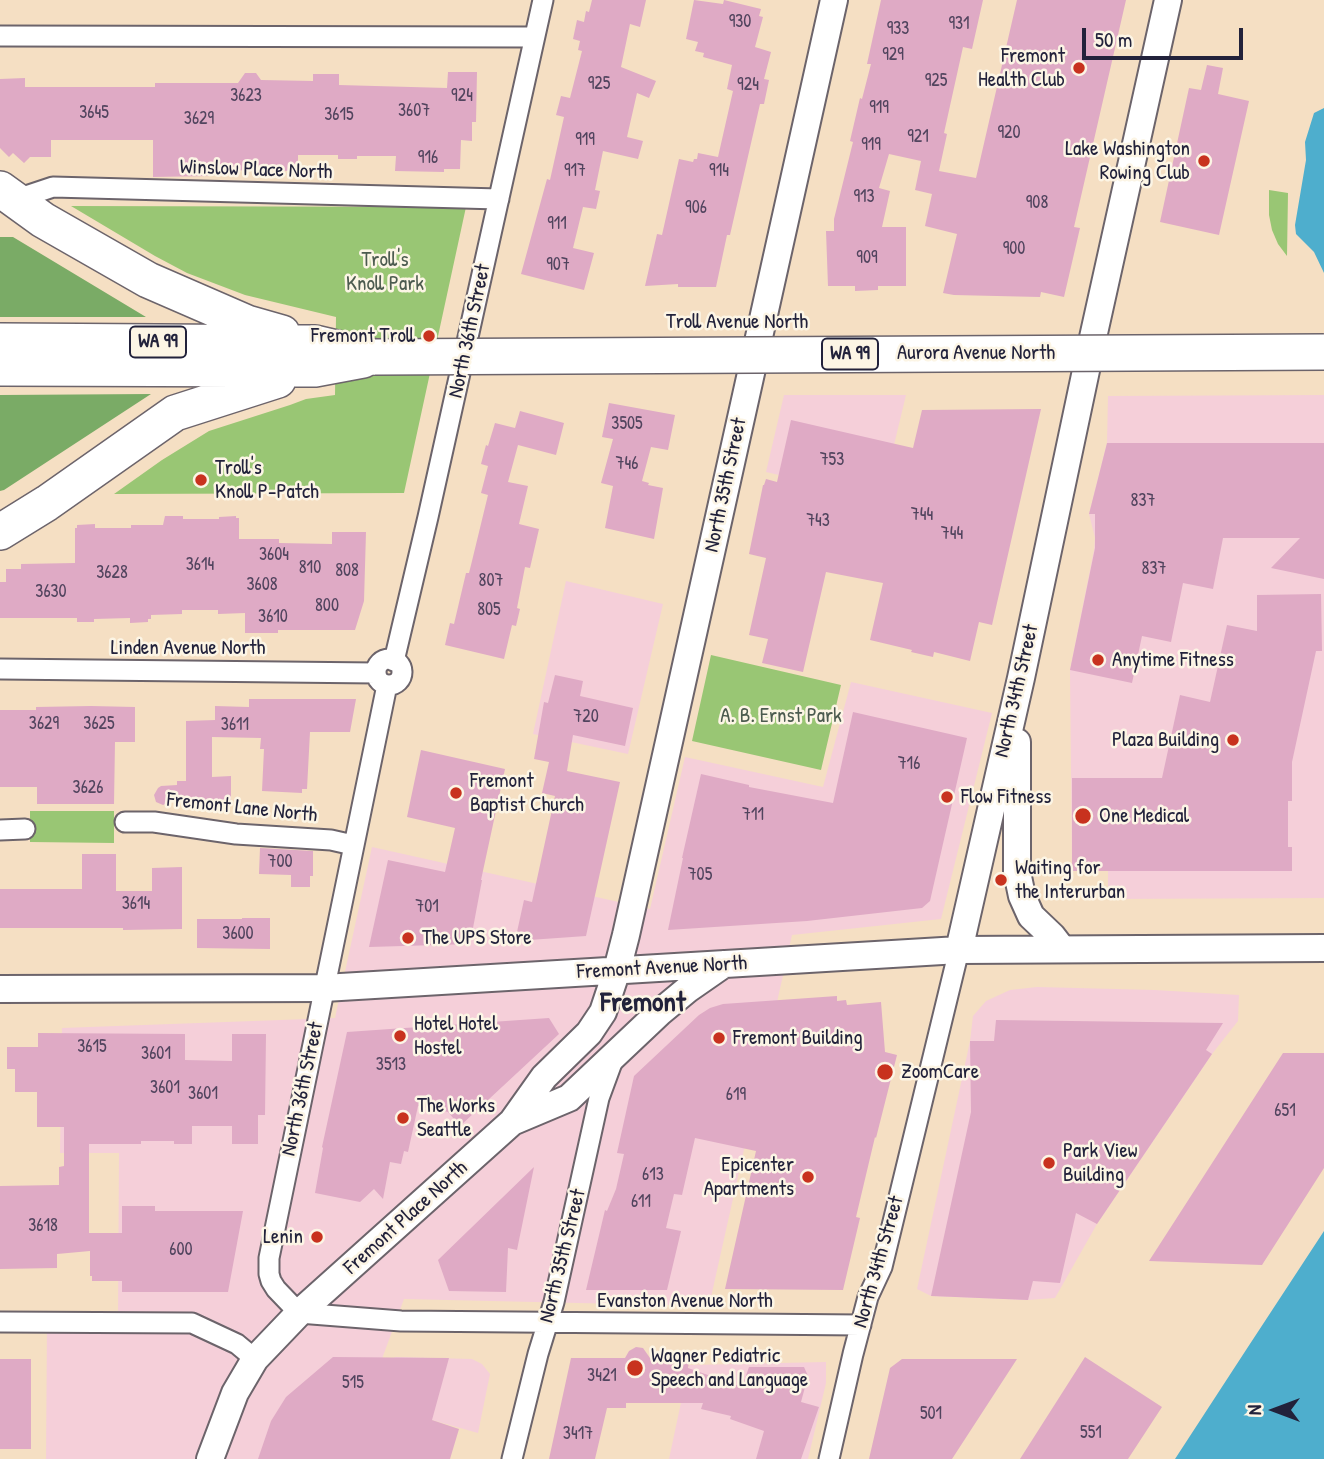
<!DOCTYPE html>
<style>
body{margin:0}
#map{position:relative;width:1324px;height:1459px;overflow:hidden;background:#f5dfc3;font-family:"Patrick Hand",sans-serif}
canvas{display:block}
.north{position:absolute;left:1240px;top:1375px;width:70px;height:70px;-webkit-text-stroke:5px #fcf5e5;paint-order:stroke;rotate:270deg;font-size:19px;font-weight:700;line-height:28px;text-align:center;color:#22223b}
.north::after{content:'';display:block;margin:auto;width:24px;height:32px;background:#22223b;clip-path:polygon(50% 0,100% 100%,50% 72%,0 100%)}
.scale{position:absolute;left:1082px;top:28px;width:161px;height:32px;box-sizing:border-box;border:4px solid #22223b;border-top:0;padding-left:9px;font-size:21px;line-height:24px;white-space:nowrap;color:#22223b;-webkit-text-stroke:5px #fcf5e5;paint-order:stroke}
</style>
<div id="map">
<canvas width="1324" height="1459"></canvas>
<div class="north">N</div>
<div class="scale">50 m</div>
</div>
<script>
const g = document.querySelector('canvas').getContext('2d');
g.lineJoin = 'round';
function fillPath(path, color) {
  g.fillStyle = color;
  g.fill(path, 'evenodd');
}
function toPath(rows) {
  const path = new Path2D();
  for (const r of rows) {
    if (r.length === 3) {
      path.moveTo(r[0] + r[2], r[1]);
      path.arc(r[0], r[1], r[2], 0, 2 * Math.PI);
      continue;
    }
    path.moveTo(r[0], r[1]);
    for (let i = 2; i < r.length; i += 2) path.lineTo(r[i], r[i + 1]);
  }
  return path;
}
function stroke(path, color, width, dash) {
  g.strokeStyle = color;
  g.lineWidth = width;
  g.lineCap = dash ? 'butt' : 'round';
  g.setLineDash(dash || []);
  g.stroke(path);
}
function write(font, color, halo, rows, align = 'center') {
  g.font = font + ' "Patrick Hand",sans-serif';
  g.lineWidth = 5;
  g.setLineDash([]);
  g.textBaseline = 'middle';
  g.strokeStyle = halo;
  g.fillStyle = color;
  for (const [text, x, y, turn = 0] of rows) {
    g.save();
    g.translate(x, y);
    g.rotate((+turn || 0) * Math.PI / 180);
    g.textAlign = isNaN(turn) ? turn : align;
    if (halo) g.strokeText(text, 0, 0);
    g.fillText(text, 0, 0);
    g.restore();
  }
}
fillPath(toPath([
 [784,395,906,395,881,499,766,472],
 [1324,395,1324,898,1108,899,1108,871,1072,871,1070,670,1094,550,1095,538,1089,514,1107,443,1108,396],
 [566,581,663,604,628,754,533,734],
 [851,682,992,713,941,919,792,935,709,1306,404,1299,383,1356,350,1459,46,1459,47,1322,118,1321,119,1153,60,1153,62,1028,335,1018,372,847,650,909,685,757,823,787],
 [1037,987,1155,990,1239,995,1238,1021,1212,1054,1097,1224,1055,1298,1028,1300,931,1296,917,1289,970,1041,973,1016,986,1001,1010,990],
 [395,1357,472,1359,482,1364,490,1374,478,1433,382,1406],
 [826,1362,826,1383,808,1459,669,1459,689,1365]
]), '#f5cfd9');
fillPath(toPath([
 [1269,190,1288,193,1287,256,1278,244,1272,230,1269,215],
 [71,206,466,207,404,493,114,494,162,460,209,431,290,405,306,399,335,395,336,317,245,295,187,273,155,256],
 [711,655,841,685,821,770,692,741],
 [30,811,114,811,114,843,30,842]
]), '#99c674');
fillPath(toPath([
 [0,237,13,237,146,317,0,317],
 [151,394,4,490,0,491,0,395]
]), '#7aab66');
fillPath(toPath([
 [1324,108,1324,273,1314,252,1296,234,1295,225,1306,160,1305,142,1314,113],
 [1324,1231,1324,1459,1175,1459,1246,1350]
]), '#4eaecd');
fillPath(toPath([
 [592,0,646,0,640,27,630,24,621,67,656,81,649,98,637,93,627,137,643,141,638,159,603,151,595,190,600,191,596,209,583,207,573,248,594,253,584,290,521,274,547,179,550,180,564,117,556,115,561,96,570,98,582,51,578,50,580,41,573,39,577,20,584,22,586,11,589,12],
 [694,0,723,4,724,0,761,9,759,16,763,17,755,47,771,52,764,79,769,80,764,104,760,104,730,235,727,235,716,287,678,287,678,284,645,286,657,234,662,235,679,159,693,162,694,159,697,159,698,153,718,157,733,91,727,89,732,65,703,57,704,53,695,51,698,42,686,39],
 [881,0,983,0,972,49,963,47,944,133,947,134,939,171,976,178,1017,0,1126,0,1074,227,1080,228,1064,297,1041,292,1040,297,954,295,943,293,957,234,925,226,932,194,915,190,921,161,889,154,879,188,890,191,882,227,906,227,906,286,878,286,878,290,855,291,855,286,828,286,826,231,834,231,834,219,853,142,850,141,860,98,862,99,871,64,867,64],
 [1207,65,1223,68,1218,94,1249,101,1219,235,1160,222,1189,88,1201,90],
 [448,72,477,72,476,122,472,122,472,141,461,140,460,169,444,169,444,172,395,171,396,156,357,156,357,159,338,159,338,155,298,155,298,171,211,170,211,176,153,177,153,140,51,140,51,157,30,157,24,163,13,153,9,157,0,148,0,79,25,78,25,87,155,87,155,83,238,83,245,73,256,73,261,80,313,81,313,74,339,74,339,85,447,88],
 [609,403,675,415,668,450,651,447,642,481,649,483,648,485,663,488,654,539,605,528,613,486,601,483,613,439,602,437],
 [1041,409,992,625,979,622,970,661,934,652,933,657,911,652,912,650,870,640,883,583,826,572,803,672,762,663,768,639,749,635,766,558,749,554,763,485,764,485,766,479,777,482,791,420,913,448,922,410],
 [520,411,564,423,556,455,518,445,508,482,528,486,519,524,539,529,530,568,525,567,517,608,520,609,516,626,512,625,504,659,445,645,450,623,454,624,466,573,469,573,472,561,488,495,481,493,488,466,481,464,486,445,488,446,495,423,515,428],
 [1107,443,1324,443,1324,579,1271,568,1300,538,1223,538,1213,589,1183,583,1171,642,1142,636,1132,683,1070,670,1095,548,1095,514,1089,514],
 [165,516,183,516,183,519,219,519,219,517,236,516,236,518,239,518,239,539,279,539,279,543,332,544,332,532,366,532,364,601,355,630,278,630,278,633,245,633,245,613,218,614,218,610,182,610,182,614,151,615,151,619,148,619,148,622,130,623,130,618,94,619,94,622,77,622,77,618,0,618,0,582,6,582,6,569,21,569,21,564,75,563,75,528,77,528,77,525,95,524,95,528,131,528,131,525,163,525],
 [1321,594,1322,651,1316,651,1292,762,1292,801,1288,801,1288,847,1292,847,1292,871,1072,871,1072,778,1162,778,1180,695,1210,702,1227,625,1257,631,1257,595],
 [555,675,583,681,580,696,633,708,625,746,573,735,567,771,620,782,586,936,515,941,524,900,532,902,555,796,542,793,549,762,534,759,544,702,548,703],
 [249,699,356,699,350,732,310,732,307,789,302,789,302,793,262,791,264,749,260,749,261,738,212,737,212,777,231,776,231,805,214,805,214,800,177,801,177,799,163,805,156,802,154,795,158,788,161,786,177,785,177,781,186,781,186,721,215,720,215,706,249,707],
 [91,706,135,707,135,742,115,742,114,804,37,804,37,787,0,787,0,710,36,710,36,707],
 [853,712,967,738,930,901,922,908,807,921,668,930,683,858,682,858,701,774,749,785,749,787,833,803],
 [421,750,505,769,481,880,482,880,470,944,369,947,388,860,445,872,455,828,407,817],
 [260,848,313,851,313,876,310,876,310,887,291,887,291,875,259,874],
 [82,854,116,854,116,891,152,891,152,868,182,867,182,929,123,930,123,928,0,928,0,889,82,889],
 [242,918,270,918,270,949,197,948,197,919,242,919],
 [837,996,837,1001,846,1000,847,1005,881,1002,885,1052,897,1055,876,1138,875,1137,856,1217,860,1218,843,1290,725,1289,756,1151,695,1138,682,1195,674,1194,666,1228,681,1231,667,1290,586,1290,605,1210,607,1211,616,1189,624,1154,617,1153,634,1076,699,1015,710,1008,723,1004],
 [549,1018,559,1034,460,1126,448,1112,418,1106,408,1152,404,1151,401,1164,390,1162,383,1199,374,1189,360,1202,315,1193,323,1148,322,1147,347,1032],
 [996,1020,1223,1023,1206,1050,1212,1054,1097,1224,1076,1213,1060,1283,1033,1281,1028,1300,931,1296,971,1112,970,1041,994,1041],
 [38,1033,185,1034,185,1060,232,1061,232,1034,266,1034,265,1115,258,1115,258,1144,232,1144,232,1126,192,1126,192,1144,174,1144,174,1141,141,1141,141,1144,89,1144,89,1233,122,1233,122,1206,155,1206,155,1211,243,1211,228,1292,122,1292,122,1281,92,1281,92,1276,90,1276,90,1251,57,1254,57,1268,0,1269,0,1186,59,1185,59,1167,64,1166,64,1127,37,1127,37,1092,15,1092,15,1069,7,1069,7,1047,38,1047],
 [1283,1053,1324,1053,1324,1168,1262,1265,1149,1261],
 [534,1167,517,1250,508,1248,506,1292,449,1291,438,1260],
 [636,1347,643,1348,650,1358,690,1358,688,1368,742,1387,749,1367,804,1367,808,1376,801,1402,819,1407,801,1459,756,1459,764,1431,730,1419,731,1416,701,1409,703,1403,626,1403,626,1408,607,1408,595,1459,549,1459,571,1358,625,1358,629,1351],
 [333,1357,449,1358,432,1420,459,1429,450,1459,258,1459,271,1421,286,1397],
 [1085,1357,1162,1407,1128,1459,1020,1459],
 [0,1359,31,1359,31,1449,0,1449],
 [902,1359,1017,1359,952,1459,869,1459,890,1368]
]), '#dfaac5');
const street = toPath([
 [0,36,534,37],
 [14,200,53,187,499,199],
 [389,672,13],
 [394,661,428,517,543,0],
 [0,669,376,673],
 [387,685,269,1258,269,1274,271,1281,276,1289,299,1313,401,1321,861,1325],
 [125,822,154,822,236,834,331,840,353,845],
 [0,830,25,829],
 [0,1322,192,1323,237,1344,255,1359],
 [512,1459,538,1354,554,1302,599,1098,613,1060],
 [829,1459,853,1354,868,1297,882,1267,959,950]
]);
const secondary = toPath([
 [1017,742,1017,872,1022,896,1031,916,1052,936,1062,949],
 [959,950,1021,678,1092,342,1168,0],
 [0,989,324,988,959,950,1324,948],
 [512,1122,569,1098,659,1013,688,989,724,964],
 [210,1459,235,1393,255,1359,299,1313,512,1122,544,1077,589,1033,603,1012,617,970,626,935,834,0]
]);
const highway = toPath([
 [0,189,43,220,148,280,247,323,282,333],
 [0,341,315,343,375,357],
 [0,368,315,369,363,360],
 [0,532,47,503,175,413,278,380]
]);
stroke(street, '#6c646b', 23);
stroke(secondary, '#6c646b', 30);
stroke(highway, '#6c646b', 38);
stroke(street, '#fff', 19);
stroke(secondary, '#fff', 26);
stroke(highway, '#fff', 35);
const highwayBridge = toPath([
 [375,357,1324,352]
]);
stroke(highwayBridge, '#6c646b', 38, []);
stroke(highwayBridge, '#fff', 35);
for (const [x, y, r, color] of [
 [1079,68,7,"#c8321e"],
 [1204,161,7,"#c8321e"],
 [429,336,7,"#c8321e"],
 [201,480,7,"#c8321e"],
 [1098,660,7,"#c8321e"],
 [1233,740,7,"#c8321e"],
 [456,793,7,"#c8321e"],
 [947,797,7,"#c8321e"],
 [1083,816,9,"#c8321e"],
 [1001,880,7,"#c8321e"],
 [408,938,7,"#c8321e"],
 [400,1036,7,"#c8321e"],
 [719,1038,7,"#c8321e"],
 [885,1072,9,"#c8321e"],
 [403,1118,7,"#c8321e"],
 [1049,1163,7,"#c8321e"],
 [808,1177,7,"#c8321e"],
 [317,1237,7,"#c8321e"],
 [635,1368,9,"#c8321e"]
]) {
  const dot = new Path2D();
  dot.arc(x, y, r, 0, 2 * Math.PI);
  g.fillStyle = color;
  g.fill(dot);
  stroke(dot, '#fcf5e5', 2.5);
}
write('18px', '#51445e', null, [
 ["930",740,22],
 ["931",959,24],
 ["933",898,29],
 ["929",893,55],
 ["925",936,81],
 ["925",599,84],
 ["924",748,85],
 ["3623",246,96],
 ["924",462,96],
 ["919",879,108],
 ["3607",414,111],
 ["3645",94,113],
 ["3615",339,115],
 ["3629",199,119],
 ["920",1009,133],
 ["921",918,137],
 ["919",585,140],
 ["919",871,145],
 ["916",428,158],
 ["917",575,171],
 ["914",719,171],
 ["913",864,197],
 ["908",1037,203],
 ["906",696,208],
 ["911",557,224],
 ["900",1014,249],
 ["909",867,258],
 ["907",558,265],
 ["3505",627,424],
 ["753",832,460],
 ["746",627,464],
 ["837",1143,501],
 ["744",922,515],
 ["743",818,521],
 ["744",952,534],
 ["3604",274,555],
 ["3614",200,565],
 ["810",310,568],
 ["837",1154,569],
 ["808",347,571],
 ["3628",112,573],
 ["807",491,581],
 ["3608",262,585],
 ["3630",51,592],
 ["800",327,606],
 ["805",489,610],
 ["3610",273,617],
 ["720",586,717],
 ["3629",44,724],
 ["3625",99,724],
 ["3611",235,725],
 ["716",909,764],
 ["3626",88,788],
 ["711",753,815],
 ["700",280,862],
 ["705",700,875],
 ["3614",136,904],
 ["701",427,907],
 ["3600",238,934],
 ["3615",92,1047],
 ["3601",156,1054],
 ["3513",391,1065],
 ["3601",165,1088],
 ["3601",203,1094],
 ["619",736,1095],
 ["651",1285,1111],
 ["613",653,1175],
 ["611",641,1202],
 ["3618",43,1226],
 ["600",181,1250],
 ["3421",602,1376],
 ["515",353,1383],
 ["501",931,1414],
 ["551",1091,1433],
 ["3417",578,1434]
]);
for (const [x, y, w] of [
 [158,342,56],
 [850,354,56]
]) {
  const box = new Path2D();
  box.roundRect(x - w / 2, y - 15.5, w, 31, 5);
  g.fillStyle = '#fcf5e5';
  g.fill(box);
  stroke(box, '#22223b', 2);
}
write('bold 19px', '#22223b', null, [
 ["WA 99",158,342],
 ["WA 99",850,354]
]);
write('21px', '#22223b', '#fcf5e5', [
 ["Fremont",1065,56,"right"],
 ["Health Club",1065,80,"right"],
 ["Lake Washington",1190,149,"right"],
 ["Rowing Club",1190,173,"right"],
 ["Fremont Troll",415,336,"right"],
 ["Troll's",215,468],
 ["Knoll P-Patch",215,492],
 ["Anytime Fitness",1112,660],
 ["Plaza Building",1219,740,"right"],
 ["Fremont",470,781],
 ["Baptist Church",470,805],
 ["Flow Fitness",961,797],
 ["One Medical",1099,816],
 ["Waiting for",1015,868],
 ["the Interurban",1015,892],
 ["The UPS Store",422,938],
 ["Hotel Hotel",414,1024],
 ["Hostel",414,1048],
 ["Fremont Building",733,1038],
 ["ZoomCare",901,1072],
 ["The Works",417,1106],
 ["Seattle",417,1130],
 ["Park View",1063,1151],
 ["Building",1063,1175],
 ["Epicenter",794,1165,"right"],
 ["Apartments",794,1189,"right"],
 ["Lenin",303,1237,"right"],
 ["Wagner Pediatric",651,1356],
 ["Speech and Language",651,1380]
], 'left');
write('21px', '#22223b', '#fcf5e5', [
 ["Winslow Place North",256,170,2],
 ["Troll Avenue North",737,322],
 ["North 36th Street",470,331,-78],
 ["Aurora Avenue North",976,353],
 ["North 35th Street",726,485,-78],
 ["Linden Avenue North",188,648],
 ["North 34th Street",1017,691,-77],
 ["Fremont Lane North",242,808,6],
 ["Fremont Avenue North",662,968,-3],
 ["North 36th Street",303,1089,-78],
 ["Fremont Place North",406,1218,-42],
 ["North 35th Street",563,1256,-76],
 ["North 34th Street",879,1262,-74],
 ["Evanston Avenue North",685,1301]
]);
write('21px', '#4c5b4f', '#fcf5e5', [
 ["Troll's",385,260],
 ["Knoll Park",385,284],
 ["A. B. Ernst Park",781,716]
]);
write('bold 28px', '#22223b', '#fcf5e5', [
 ["Fremont",643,1004]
]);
</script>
